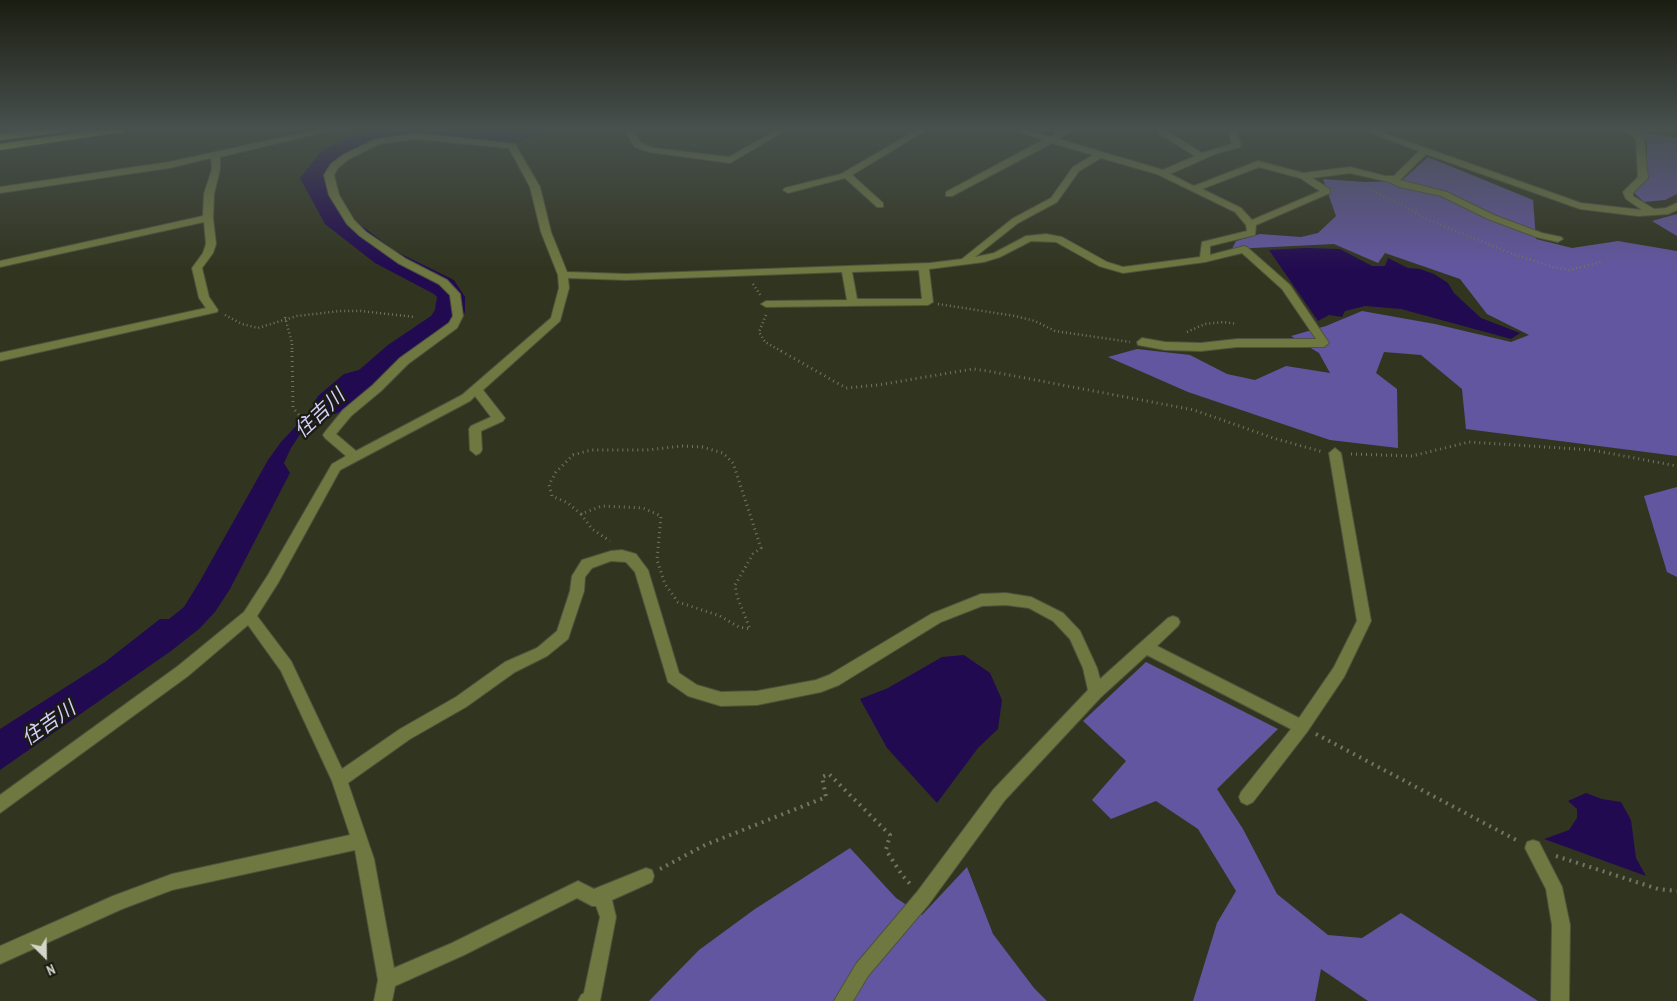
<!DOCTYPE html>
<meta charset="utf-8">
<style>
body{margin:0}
#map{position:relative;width:1677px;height:1001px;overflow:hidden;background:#313520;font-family:"PT Sans Narrow",sans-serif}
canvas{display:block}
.north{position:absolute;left:20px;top:931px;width:50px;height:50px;-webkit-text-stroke:4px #1a1b12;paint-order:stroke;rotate:157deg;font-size:14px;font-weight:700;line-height:20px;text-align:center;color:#d3d6c9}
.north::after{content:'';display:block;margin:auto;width:18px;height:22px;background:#d3d6c9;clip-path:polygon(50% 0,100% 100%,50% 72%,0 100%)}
</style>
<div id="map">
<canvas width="1677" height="1001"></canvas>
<div class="north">N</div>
</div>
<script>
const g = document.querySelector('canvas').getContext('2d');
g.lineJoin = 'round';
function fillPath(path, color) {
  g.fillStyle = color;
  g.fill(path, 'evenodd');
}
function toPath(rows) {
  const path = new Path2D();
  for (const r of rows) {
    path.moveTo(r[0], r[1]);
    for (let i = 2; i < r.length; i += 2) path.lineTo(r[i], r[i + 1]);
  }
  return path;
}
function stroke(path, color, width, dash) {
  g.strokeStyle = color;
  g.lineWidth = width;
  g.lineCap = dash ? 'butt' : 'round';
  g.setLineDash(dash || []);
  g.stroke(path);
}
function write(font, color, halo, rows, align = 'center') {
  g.font = font + ' "PT Sans Narrow","Noto Sans JP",sans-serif';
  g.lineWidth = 4.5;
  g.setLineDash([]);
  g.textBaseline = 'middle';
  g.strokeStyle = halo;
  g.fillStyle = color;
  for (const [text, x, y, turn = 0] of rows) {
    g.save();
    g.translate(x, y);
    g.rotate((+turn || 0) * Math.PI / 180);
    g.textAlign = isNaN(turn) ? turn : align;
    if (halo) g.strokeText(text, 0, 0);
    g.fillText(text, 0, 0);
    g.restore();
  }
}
fillPath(toPath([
 [1640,132,1677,138,1677,194,1665,200,1644,202,1634,193,1647,178,1647,142],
 [1428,157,1533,200,1536,239,1572,248,1618,241,1677,251,1677,456,1466,429,1462,389,1421,355,1384,352,1376,373,1397,389,1398,448,1330,440,1188,392,1108,357,1137,349,1190,355,1227,374,1255,380,1286,366,1330,373,1319,353,1291,336,1326,326,1362,311,1435,324,1511,342,1529,335,1487,314,1460,279,1385,253,1378,263,1334,244,1232,249,1236,241,1260,234,1301,237,1318,233,1336,216,1323,179,1365,182,1401,181],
 [1677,214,1677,236,1652,221],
 [1677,487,1677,577,1667,572,1644,496],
 [1146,662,1278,729,1217,789,1243,829,1277,894,1328,935,1362,938,1401,913,1538,1001,1368,1001,1321,969,1315,1001,1193,1001,1217,923,1236,891,1198,829,1156,801,1111,819,1092,800,1126,761,1083,721],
 [850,848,896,898,922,915,967,867,993,934,1034,988,1047,1001,649,1001,699,950,755,909]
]), '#6356a1');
fillPath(toPath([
 [1305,248,1340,249,1372,266,1385,266,1388,258,1408,268,1420,269,1434,274,1448,283,1454,293,1481,318,1520,333,1511,339,1401,309,1365,306,1345,311,1342,317,1329,315,1318,321,1269,250],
 [361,375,377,383,358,397,345,399,353,387,301,433,291,448,284,463,290,473,230,589,215,612,199,629,171,651,0,770,0,729,105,662,160,619,169,619,184,607,200,581,268,460,281,442,298,424],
 [964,655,990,673,1002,700,998,729,978,748,937,803,887,748,860,699,888,688,942,657],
 [1586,793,1602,799,1621,802,1631,820,1636,858,1646,876,1544,839,1569,830,1577,818,1577,809,1568,801]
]), '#220a51');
fillPath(toPath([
 [371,129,542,129,538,134,522,141,502,144,450,137,412,135,388,139,357,151,338,163,326,178,345,213,395,251,454,280,465,297,465,312,451,330,410,359,380,387,365,391,340,412,329,416,318,412,313,404,318,396,344,374,359,370,388,345,431,316,435,310,437,297,434,294,375,263,325,224,300,178,320,153,339,141,371,129]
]), '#220a51');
const minor = toPath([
 [321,129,337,129,220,157,220,169,214,194,213,218,216,244,213,253,202,268,209,297,218,310,217,312,0,361,0,353,206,308,199,298,192,268,203,253,206,244,204,222,0,267,0,261,203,216,204,194,212,169,211,158,169,168,0,193,0,187,169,162,321,129],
 [627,129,635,129,634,133,641,143,653,148,729,157,778,129,788,129,730,163,649,152,635,147,626,133,627,129],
 [918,129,928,129,852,175,883,203,883,207,877,207,845,178,788,193,783,190,785,188,841,174,918,129],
 [1010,129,1024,129,1050,137,1064,129,1075,129,1058,139,1163,170,1195,156,1159,134,1159,130,1165,130,1202,153,1232,144,1228,129,1236,129,1241,145,1240,147,1215,154,1170,174,1194,186,1258,161,1303,173,1350,167,1385,176,1394,176,1419,151,1360,129,1372,129,1581,203,1642,210,1626,199,1623,192,1638,177,1636,139,1624,129,1634,129,1644,138,1648,178,1633,193,1633,196,1654,209,1666,208,1677,203,1677,210,1668,214,1638,216,1580,209,1426,154,1400,180,1447,192,1494,215,1542,233,1561,237,1563,239,1558,242,1536,237,1488,219,1441,196,1400,187,1389,182,1350,173,1312,178,1330,189,1330,193,1256,225,1255,235,1210,246,1210,255,1244,246,1247,247,1290,285,1329,343,1324,347,1237,347,1201,351,1165,350,1138,345,1137,342,1142,338,1165,342,1201,343,1237,339,1316,339,1282,289,1242,253,1205,262,1123,273,1099,266,1056,242,1031,241,1000,257,984,262,929,269,933,302,928,305,766,307,761,304,766,301,847,300,842,272,626,280,568,278,569,288,560,321,483,390,505,418,503,421,481,431,482,450,480,453,476,455,470,450,469,429,471,426,491,417,475,396,470,401,340,470,278,583,257,616,291,661,342,769,400,729,456,697,505,662,537,648,557,631,570,591,572,576,582,560,611,551,622,550,636,554,648,570,679,673,697,685,721,692,757,691,816,680,829,675,931,614,981,594,1006,593,1031,597,1063,613,1080,631,1097,668,1100,679,1168,618,1173,616,1178,618,1180,622,1178,626,1157,646,1299,718,1334,667,1357,621,1329,453,1335,448,1341,453,1371,621,1344,677,1307,732,1253,802,1247,805,1241,802,1239,797,1241,792,1291,729,1147,655,1101,697,1005,800,929,904,868,976,853,1001,834,1001,856,964,917,892,993,790,1088,690,1083,668,1070,639,1053,621,1029,608,1006,605,982,606,941,622,839,685,821,692,757,705,721,706,688,696,668,682,635,572,626,562,611,561,592,568,585,577,584,591,568,639,547,656,515,672,466,707,410,739,348,783,374,859,394,968,452,943,578,881,594,889,646,868,652,870,654,876,652,882,612,900,616,917,600,1001,578,1001,581,995,584,993,600,917,596,906,592,906,577,898,464,955,395,986,392,1001,374,1001,378,980,355,850,172,890,122,909,0,964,0,946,113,896,172,874,350,835,332,781,281,671,248,625,188,676,0,813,0,795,178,666,244,612,268,575,332,464,346,456,325,438,323,435,325,432,343,410,373,385,400,358,449,323,453,316,450,295,439,284,398,263,360,236,347,224,329,195,324,175,331,164,343,155,374,140,415,133,515,144,540,187,551,232,567,272,626,274,930,263,962,259,1012,219,1051,198,1073,167,1093,155,1052,143,952,196,946,196,946,192,1043,140,1010,129],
 [415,139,509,148,530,187,541,232,558,275,559,288,551,318,462,395,356,451,336,434,351,416,381,391,408,364,457,328,463,316,460,294,447,280,406,259,366,232,354,220,339,195,334,175,338,168,349,159,379,144,415,139],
 [1101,158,1157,174,1235,212,1246,225,1247,231,1202,242,1200,257,1123,267,1107,262,1062,237,1046,234,1026,236,994,253,975,257,1018,223,1057,202,1079,171,1101,158],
 [1259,167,1300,178,1320,191,1252,220,1241,208,1202,189,1259,167],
 [919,270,922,299,857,299,852,272,919,270],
 [1533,840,1539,842,1562,887,1570,925,1569,1001,1551,1001,1552,925,1546,889,1525,848,1527,842,1533,840]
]);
const major = toPath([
 [42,129,68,129,64,132,0,140,0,134,42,129],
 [104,129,126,129,122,132,0,150,0,144,104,129]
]);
stroke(minor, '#4e523e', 2);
stroke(major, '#4e523e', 2);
stroke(toPath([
 [1369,189,1407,207,1424,218,1513,254,1553,267,1569,270,1601,262],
 [1670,222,1677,226],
 [753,284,761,296],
 [938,304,1015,316,1035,321,1055,331,1130,342],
 [225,315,242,324,258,328,297,316,340,311,361,311,415,317],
 [766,315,759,332,765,342,783,352],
 [285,317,292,343,292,352],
 [1187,332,1205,324,1223,322,1237,324]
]), '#717563', 2.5, [1, 3]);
stroke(toPath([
 [292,351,293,408,301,417,319,427],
 [781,351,846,388,878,385,973,369,988,371,1194,410,1273,438,1323,452],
 [682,446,702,447,723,453,733,463,761,548,753,554,735,585,737,596,750,629,739,627,720,616,678,602,665,584,657,560,661,516,643,508,602,506,581,514,568,503,552,496,549,485,556,472,573,455,591,450,647,450,682,446],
 [1351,454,1412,456,1469,442,1592,450,1677,466],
 [581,514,592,529,610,541]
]), '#717563', 3, [1, 4]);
stroke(toPath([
 [1316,734,1518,841],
 [1556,856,1658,889,1677,891],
 [660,869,705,845,826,797,822,777,829,774,890,835,886,850,902,875,912,886]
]), '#717563', 4, [2, 5]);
fillPath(minor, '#6f7840');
fillPath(major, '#acbc3c');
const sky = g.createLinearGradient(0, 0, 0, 269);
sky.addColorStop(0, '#1b1d12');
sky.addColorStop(0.48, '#48514e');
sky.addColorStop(1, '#48514e00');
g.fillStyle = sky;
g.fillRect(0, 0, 1677, 269);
write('italic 20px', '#d2cef9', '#1a1b12', [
 ["住吉川",320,414,-43],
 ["住吉川",49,724,-35]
]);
</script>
